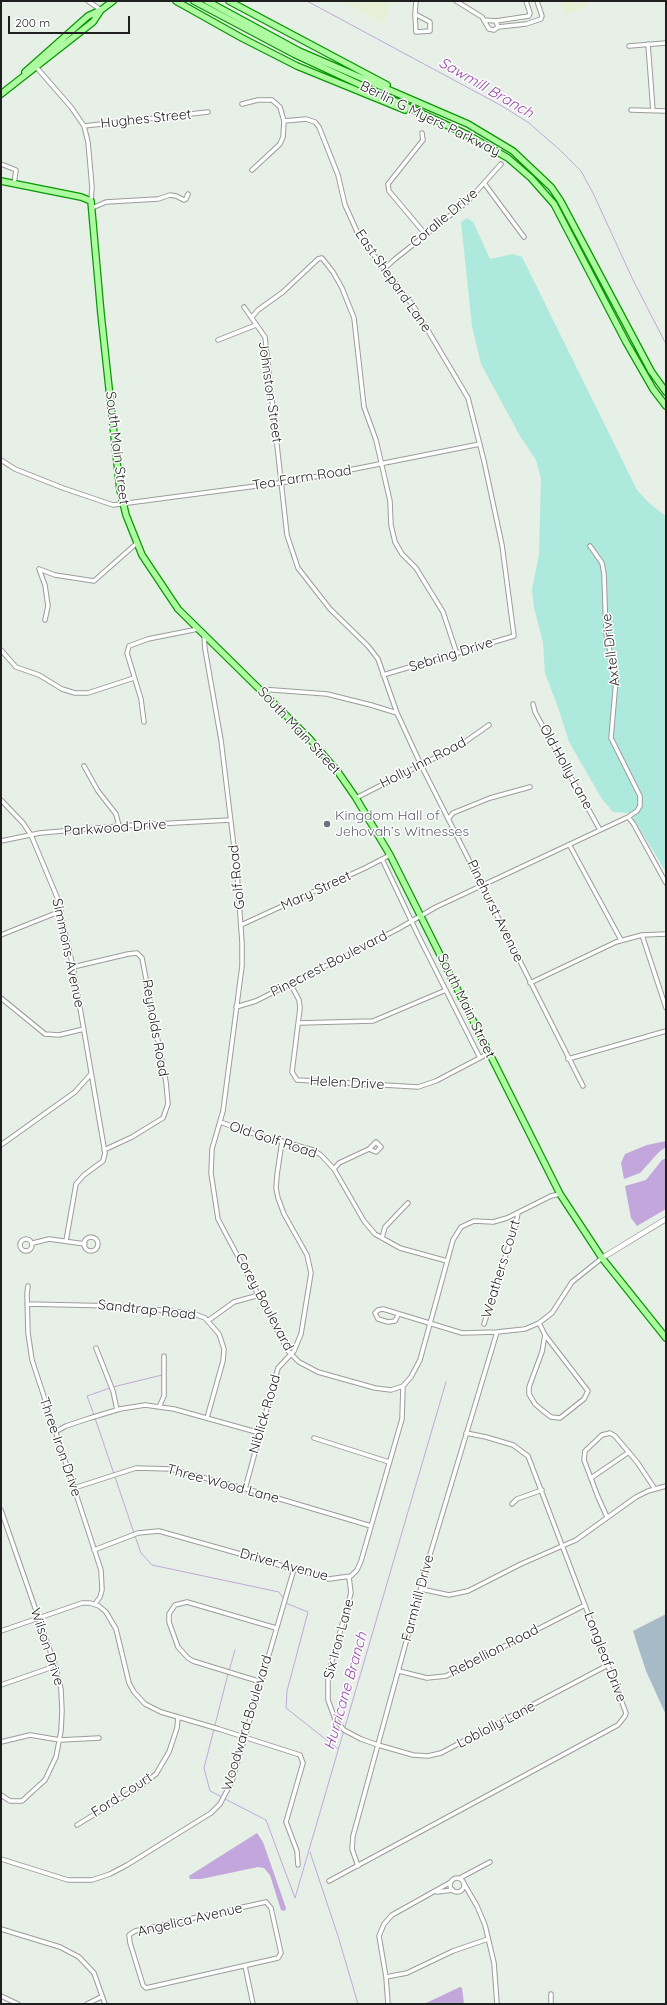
<!DOCTYPE html>
<meta charset="utf-8">
<style>
body{margin:0}
#map{position:relative;width:667px;height:2005px;overflow:hidden;background:#e6f0e6;font-family:Quicksand,sans-serif}
canvas{display:block}
.frame{position:absolute;inset:0;border:2px solid #1f1f1f;pointer-events:none}
.scale{position:absolute;left:8px;top:16px;width:122px;height:18px;box-sizing:border-box;border:2px solid #1f1f1f;border-top:0;padding-left:5px;font-size:12px;line-height:14px;white-space:nowrap;color:#1f1f1f;-webkit-text-stroke:3px #fff;paint-order:stroke}
</style>
<div id="map">
<canvas width="667" height="2005"></canvas>
<div class="frame"></div>
<div class="scale">200 m</div>
</div>
<script>
const g = document.querySelector('canvas').getContext('2d');
g.lineJoin = 'round';
function fillPath(path, color) {
  g.fillStyle = color;
  g.fill(path, 'evenodd');
}
function toPath(rows) {
  const path = new Path2D();
  for (const r of rows) {
    if (r.length === 3) {
      path.moveTo(r[0] + r[2], r[1]);
      path.arc(r[0], r[1], r[2], 0, 2 * Math.PI);
      continue;
    }
    path.moveTo(r[0], r[1]);
    for (let i = 2; i < r.length; i += 2) path.lineTo(r[i], r[i + 1]);
  }
  return path;
}
function stroke(path, color, width, dash) {
  g.strokeStyle = color;
  g.lineWidth = width;
  g.lineCap = dash ? 'butt' : 'round';
  g.setLineDash(dash || []);
  g.stroke(path);
}
function write(font, color, halo, rows, align = 'center') {
  g.font = font + ' Quicksand,sans-serif';
  g.lineWidth = 3;
  g.setLineDash([]);
  g.textBaseline = 'middle';
  g.strokeStyle = halo;
  g.fillStyle = color;
  for (const [text, x, y, turn = 0] of rows) {
    g.save();
    g.translate(x, y);
    g.rotate((+turn || 0) * Math.PI / 180);
    g.textAlign = isNaN(turn) ? turn : align;
    if (halo) g.strokeText(text, 0, 0);
    g.fillText(text, 0, 0);
    g.restore();
  }
}
fillPath(toPath([
 [342,1,389,1,384,24],
 [560,1,588,1,586,7,565,14]
]), '#e7f0d5');
fillPath(toPath([
 [467,218,473,222,490,259,513,254,522,257,637,490,649,503,666,516,666,872,630,813,613,812,602,799,569,742,560,713,545,673,543,642,534,608,532,589,539,555,541,479,536,460,520,436,481,364,472,326,461,222]
]), '#ade9dd');
fillPath(toPath([
 [666,1614,666,1715,646,1671,633,1631]
]), '#a7bac8');
fillPath(toPath([
 [666,1141,666,1147,659,1152,640,1173,624,1179,621,1163,625,1154,647,1145],
 [666,1158,666,1209,637,1226,631,1218,625,1186,646,1180,662,1160],
 [257,1833,263,1842,286,1908,285,1911,281,1910,270,1875,264,1868,258,1867,201,1879,190,1879,189,1876],
 [460,1987,462,1988,464,2004,424,2004]
]), '#c3a7dc');
stroke(toPath([
 [307,1,502,106,529,123,560,150,581,171,593,193,633,280,666,344],
 [113,1387,162,1375],
 [94,1415,87,1396,110,1388],
 [95,1418,114,1474],
 [115,1477,134,1533],
 [135,1536,141,1553,152,1565,279,1592,284,1599],
 [286,1602,288,1604,308,1612,287,1691,286,1708,338,1749],
 [229,1671,235,1650],
 [345,1727,446,1382],
 [222,1797,210,1791,204,1768,228,1674],
 [225,1799,266,1820,295,1898,344,1730],
 [310,1852,338,1936,358,2004]
]), '#c3a7dc', 1);
const minor = toPath([
 [88,1,101,10],
 [456,1,482,17,489,29,494,30,498,27,496,21,484,20],
 [415,14,430,22,430,31,416,32,415,14,416,1],
 [496,21,529,16,530,13,526,1],
 [498,27,526,24,541,19,542,16,537,1],
 [648,44,653,111],
 [629,46,666,43],
 [37,68,71,107,84,126,88,142,92,187,91,201],
 [242,104,258,100,272,100,280,107,284,121,283,137,280,144,252,170],
 [631,110,666,111],
 [284,121,306,119,315,122,319,127,338,175,345,205,359,236,414,307,468,398,484,461,502,545,514,636,383,675],
 [84,126,208,112],
 [422,133,423,140,388,184,389,191,426,235],
 [1,164,16,170,14,184],
 [484,183,524,237],
 [92,208,106,202,158,199,170,195,176,196,184,200,186,199,188,194],
 [384,269,395,259,467,202,501,164],
 [244,307,265,337,287,535,298,568,330,609,368,646,378,659,397,713,421,765,583,1086],
 [252,317,258,310,283,292,318,259,322,258,333,272,342,288,354,318,364,407,376,440,390,501,391,525,395,542,402,554,416,568,443,612,457,654],
 [218,340,256,325],
 [1,460,15,469,63,488,113,505,294,481,480,444],
 [590,546,602,563,604,574,606,633,616,680,611,738,640,796,640,806,637,811,628,817],
 [39,569,55,575,94,581,137,543],
 [39,569,45,585,48,606,45,620],
 [204,635,205,649,221,740,237,872,242,943,242,966,223,1111,212,1149,211,1173,218,1219,288,1351,299,1362,318,1372,375,1388,391,1390,403,1386,411,1377,420,1360,453,1240,461,1227,474,1221,493,1222,507,1218,551,1196,560,1194],
 [1,650,16,667,39,675,62,689,75,693,88,693,134,678],
 [260,689,327,694,371,705,397,713],
 [533,704,535,712,600,830],
 [144,722,141,699,127,653,129,646,148,639,198,629],
 [84,766,98,791,116,814,119,826],
 [356,798,462,744,489,725],
 [1,800,23,823,31,835,57,897,73,967,105,1153,103,1161,84,1175,76,1184,66,1241],
 [449,818,453,813,490,798,530,787],
 [1,841,40,833,119,826,230,820],
 [570,846,621,940],
 [382,859,418,935,480,1058],
 [241,925,365,868,390,855],
 [1,935,61,911],
 [642,935,666,1008],
 [73,967,128,954,137,953,142,958,166,1082,168,1104,163,1118,132,1137,104,1150],
 [290,983,299,1000,300,1008,292,1072,297,1080,418,1087,436,1081,489,1053],
 [530,983,616,942,642,935,666,934],
 [1,998,45,1034,59,1035,84,1029],
 [236,1007,256,1001,353,952,398,929,436,907,628,817,633,823,666,883],
 [299,1023,373,1021,446,990],
 [568,1059,666,1031],
 [220,1122,248,1132,313,1150,321,1155,334,1169,364,1221,375,1234,400,1248,447,1261],
 [1,1145,75,1092,91,1074],
 [334,1169,339,1163,369,1149,376,1152,381,1147,376,1142,369,1149],
 [91,1244,7],
 [382,1238,385,1227,408,1203],
 [26,1245,6],
 [33,1243,49,1239,85,1244],
 [28,1286,27,1294,28,1333,32,1360,101,1570,102,1590,100,1597,95,1604],
 [27,1304,116,1306,192,1313,205,1318,219,1334,224,1349,223,1361,207,1418],
 [398,1315,395,1321,388,1322,378,1319,375,1313,378,1310,383,1309,462,1333,497,1332,525,1329,539,1323,552,1313,572,1282,602,1258],
 [209,1320,234,1302,259,1295],
 [539,1323,545,1335],
 [484,1324,507,1251,514,1234,518,1213],
 [545,1335,588,1391,584,1399,560,1418,551,1417,542,1410,535,1404,529,1394,529,1387,542,1352,545,1335],
 [96,1348,113,1391,117,1410],
 [160,1405,164,1396,164,1356],
 [55,1432,66,1426,90,1418,120,1409,145,1405,174,1409,260,1433],
 [314,1438,389,1462],
 [591,1478,629,1452],
 [74,1488,136,1468,171,1469,250,1490,371,1526],
 [245,1489,278,1368,294,1351,301,1334,311,1273,307,1255,284,1214,278,1198,276,1188,277,1175,282,1141],
 [512,1504,517,1499,542,1490],
 [1,1510,56,1668,61,1689,62,1711,61,1731,56,1757,45,1780,22,1801,10,1801,1,1795],
 [607,1517,598,1497,584,1460,585,1451,602,1435,610,1433,615,1436,637,1462,655,1489],
 [94,1550,138,1533,159,1531,329,1579,351,1576,357,1570,361,1561,402,1419,403,1386],
 [349,1577,351,1593,328,1675,328,1700,335,1719,344,1730,361,1739,378,1745,413,1755,428,1756,441,1753,608,1665],
 [421,1589,449,1595,468,1591,521,1564,576,1540,636,1497,648,1491,666,1486],
 [1,1631,82,1603,90,1603,99,1606,106,1612,116,1629,129,1683,134,1692,145,1704,161,1712,219,1729,300,1755,303,1763,286,1822,297,1851,298,1865],
 [399,1671,427,1678,446,1676,585,1605],
 [261,1682,193,1661,188,1658,178,1647,169,1622,169,1614,175,1605,187,1602,276,1628],
 [1,1685,47,1669,54,1664],
 [1,1742,30,1735,60,1740,99,1738],
 [77,1825,141,1786,156,1774,169,1752,177,1728,178,1717],
 [1,1859,68,1880,92,1880,110,1874,127,1865,211,1813,220,1804,232,1781,294,1569],
 [358,1866,352,1849,353,1836,429,1558,497,1332],
 [460,1878,490,1862],
 [457,1885,7],
 [329,1881,618,1725,625,1716,626,1713,528,1456,513,1445,486,1437,466,1433],
 [463,1882,477,1906,485,1925,494,1963,497,2004],
 [437,1892,453,1890],
 [266,1902,271,1908,281,1953,278,1958,146,1988,143,1985,130,1943,129,1935,135,1931,266,1902],
 [1,1929,60,1947,79,1957,94,1973,105,2004],
 [245,1966,253,2004],
 [386,1977,407,1973,453,1951,488,1939],
 [551,1994,551,2004],
 [1,1996,18,2004],
 [87,2004,101,1997],
 [388,2004,386,1977,379,1936,384,1924,392,1915,451,1882]
]);
const tertiary = toPath([
 [602,1258,666,1219]
]);
const primary = toPath([
 [176,1,242,38,297,66,405,110],
 [194,1,294,54,468,135,508,158,531,178,554,204,626,342,653,389,666,406],
 [207,1,299,51,468,124,513,151,551,187,560,200,651,371,666,392],
 [229,1,387,85],
 [25,72,88,16,101,10,113,1],
 [1,94,93,22,101,10],
 [1,181,81,197,91,201,101,314,120,490,126,515,142,555,178,609,309,738,338,772,356,798,390,855,560,1194,602,1258,666,1338]
]);
stroke(minor, '#9c9c9c', 5.5);
stroke(tertiary, '#9c9c9c', 6);
stroke(primary, '#099803', 8);
stroke(minor, '#fff', 3.5);
stroke(tertiary, '#fff', 4.5);
stroke(primary, '#adfaa0', 5.5);
for (const [x, y, r, color] of [
 [327,824,4,"#6b7280"]
]) {
  const dot = new Path2D();
  dot.arc(x, y, r, 0, 2 * Math.PI);
  g.fillStyle = color;
  g.fill(dot);
  stroke(dot, '#fff', 1.5);
}
write('14px', '#1f1f1f', '#fff', [
 ["Hughes Street",146,119,-6],
 ["Berlin G Myers Parkway",430,119,26],
 ["Coralie Drive",444,218,-40],
 ["East Shepard Lane",393,281,55],
 ["Johnston Street",270,392,82],
 ["South Main Street",117,448,83],
 ["Tea Farm Road",302,478,-9],
 ["Axtell Drive",611,650,-97],
 ["Sebring Drive",451,655,-17],
 ["South Main Street",299,731,47],
 ["Holly Inn Road",423,763,-27],
 ["Old Holly Lane",566,767,61],
 ["Parkwood Drive",115,828,-4],
 ["Golf Road",237,877,-96],
 ["Mary Street",316,891,-25],
 ["Pinehurst Avenue",495,911,64],
 ["Simmons Avenue",68,953,78],
 ["Pinecrest Boulevard",329,964,-27],
 ["South Main Street",466,1006,64],
 ["Reynolds Road",155,1028,80],
 ["Helen Drive",347,1083,3],
 ["Old Golf Road",273,1140,18],
 ["Weathers Court",501,1269,-73],
 ["Corey Boulevard",264,1302,62],
 ["Sandtrap Road",147,1310,6],
 ["Niblick Road",265,1414,-74],
 ["Three Iron Drive",60,1447,71],
 ["Three Wood Lane",223,1484,15],
 ["Driver Avenue",284,1565,15],
 ["Farmhill Drive",418,1598,-75],
 ["Six Iron Lane",339,1639,-75],
 ["Wilson Drive",47,1647,72],
 ["Rebellion Road",494,1651,-27],
 ["Longleaf Drive",605,1657,69],
 ["Woodward Boulevard",247,1723,-73],
 ["Loblolly Lane",496,1725,-27],
 ["Ford Court",122,1795,-33],
 ["Angelica Avenue",190,1920,-13]
]);
write('14px', '#5b616d', '#fff', [
 ["Kingdom Hall of",335,816],
 ["Jehovah’s Witnesses",335,832]
], 'left');
write('italic 15px', '#9a4dae', '#fff', [
 ["Sawmill Branch",486,88,30],
 ["Hurricane Branch",346,1691,-74]
]);
</script>
